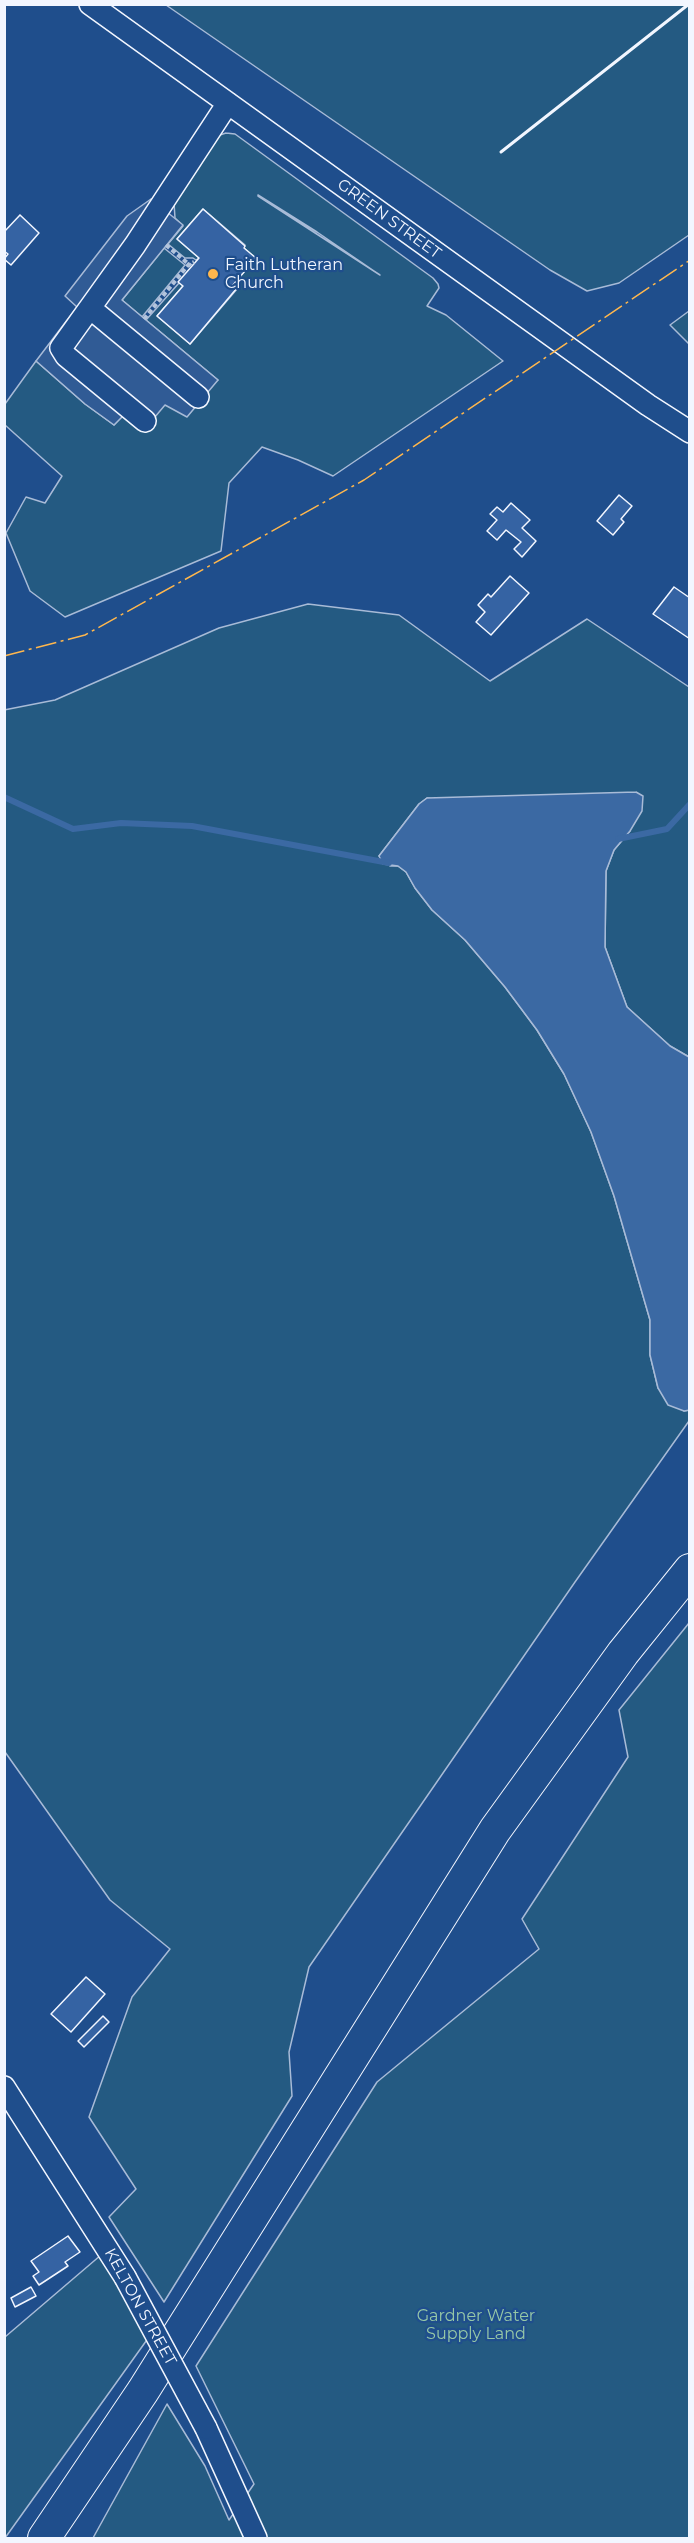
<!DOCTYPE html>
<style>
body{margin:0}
#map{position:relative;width:694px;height:2543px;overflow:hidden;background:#1f4e8c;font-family:Montserrat,sans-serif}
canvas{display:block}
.frame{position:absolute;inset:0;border:6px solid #f2f6ff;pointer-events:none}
</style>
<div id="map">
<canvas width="694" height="2543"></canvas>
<div class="frame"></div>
</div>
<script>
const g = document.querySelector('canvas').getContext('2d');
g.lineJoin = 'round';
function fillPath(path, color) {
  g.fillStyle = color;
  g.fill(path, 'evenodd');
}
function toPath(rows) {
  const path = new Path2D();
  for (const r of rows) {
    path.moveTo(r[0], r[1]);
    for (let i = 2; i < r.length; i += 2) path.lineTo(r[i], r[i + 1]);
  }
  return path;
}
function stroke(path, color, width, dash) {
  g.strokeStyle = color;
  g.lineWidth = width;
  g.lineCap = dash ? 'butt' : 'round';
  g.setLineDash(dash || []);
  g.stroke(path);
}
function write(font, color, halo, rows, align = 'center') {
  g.font = font + ' Montserrat,sans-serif';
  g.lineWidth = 4.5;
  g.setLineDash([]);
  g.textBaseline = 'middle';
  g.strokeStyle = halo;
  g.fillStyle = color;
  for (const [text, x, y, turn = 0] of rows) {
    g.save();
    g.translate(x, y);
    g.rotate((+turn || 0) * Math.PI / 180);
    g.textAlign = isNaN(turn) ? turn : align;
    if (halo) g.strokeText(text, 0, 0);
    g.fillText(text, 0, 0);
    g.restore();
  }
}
const green = toPath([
 [166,5,689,5,689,235,619,283,587,291,550,270,166,5],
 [226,133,235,134,433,278,438,284,439,288,427,306,446,315,503,361,333,476,298,460,262,447,229,483,221,551,65,617,30,591,6,533,26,497,45,503,62,476,5,425,5,404,36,361,85,404,114,425,123,415,165,404,218,380,146,320,179,283,183,286,157,316,190,344,237,289,233,285,255,258,244,248,245,245,203,209,177,239,199,258,196,260,193,258,185,258,168,244,183,226,175,218,174,203,210,147,220,135,226,133],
 [258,195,317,232,380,275,258,196,258,195],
 [164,248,185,265,142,317,122,300,164,248],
 [689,311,689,344,670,325,689,311],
 [308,604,399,615,490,681,587,619,689,687,689,1057,670,1046,627,1007,605,947,606,871,614,850,630,831,427,798,419,804,379,856,390,866,398,866,406,872,415,888,432,910,465,940,505,987,537,1030,564,1074,591,1132,614,1196,650,1320,650,1355,658,1388,684,1411,689,1410,689,1421,575,1582,309,1967,289,2052,292,2096,164,2302,109,2217,136,2189,89,2117,132,1997,170,1949,110,1900,5,1752,4,710,55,700,219,628,308,604],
 [689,1623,689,2538,93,2538,167,2404,205,2466,229,2520,254,2484,196,2366,377,2082,539,1949,522,1919,628,1757,619,1710,689,1623],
 [108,2249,154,2330,5,2538,5,2337,108,2249]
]);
fillPath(green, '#245a82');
stroke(green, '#a8bbd7', 1.5);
const parking = toPath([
 [151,199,183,225,122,300,218,380,187,417,165,405,144,430,123,416,114,425,85,404,36,361,77,307,65,296,127,216,151,199]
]);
fillPath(parking, '#305b95');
stroke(parking, '#a8bbd7', 1.5);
const water = toPath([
 [636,792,643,796,642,811,630,831,614,850,606,871,605,947,627,1007,670,1046,689,1057,690,1410,684,1411,668,1405,658,1388,650,1355,650,1320,614,1196,591,1132,564,1074,537,1030,505,987,465,940,432,910,415,888,406,872,398,866,383,864,379,856,419,804,427,798,636,792]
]);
fillPath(water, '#3b69a3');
stroke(water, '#a8bbd7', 1.5);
stroke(toPath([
 [4,797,73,829,121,823,192,826,389,863],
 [618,839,667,829,690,804]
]), '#3b69a3', 6);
const building = toPath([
 [203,209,245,246,244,248,256,258,233,285,237,288,190,344,157,316,183,286,178,282,199,258,177,239,203,209],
 [20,215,39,233,11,265,4,259,8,254,4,251,4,232,20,215],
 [619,495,632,506,621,519,624,522,613,535,597,521,619,495],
 [511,503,530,520,522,528,536,541,522,557,514,549,521,542,506,530,497,540,487,531,497,520,490,514,497,507,503,512,511,503],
 [510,576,529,593,491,635,476,622,485,612,478,605,488,594,491,597,510,576],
 [674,587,690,598,690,639,653,614,674,587],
 [86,1977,105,1994,71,2032,51,2014,86,1977],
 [103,2016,109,2022,84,2047,78,2041,103,2016],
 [68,2236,80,2252,65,2262,68,2266,39,2285,33,2276,39,2272,31,2261,68,2236],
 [31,2287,36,2296,15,2307,11,2298,31,2287]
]);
fillPath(building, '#3563a3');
stroke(building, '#f2f6ff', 1.5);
const minor = toPath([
 [90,4,648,405,690,432],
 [90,308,198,397],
 [145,421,66,356,61,348,135,245,228,103],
 [4,2087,125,2277],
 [206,2428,256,2538]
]);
const highway = toPath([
 [44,2538,143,2391,495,1830,623,1653,690,1570]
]);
stroke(minor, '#f2f6ff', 24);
stroke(highway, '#f2f6ff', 34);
stroke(toPath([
 [166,245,191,266],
 [144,319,189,264,194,262]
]), '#b3c4dc', 4, [4.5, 3]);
stroke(minor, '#1f4e8c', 21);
stroke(highway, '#1f4e8c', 32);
const minorBridge = toPath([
 [125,2277,206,2428]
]);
stroke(minorBridge, '#f2f6ff', 24, []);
stroke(minorBridge, '#1f4e8c', 21);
stroke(toPath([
 [501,152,689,4]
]), '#f2f6ff', 3);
stroke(toPath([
 [4,656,85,635,364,480,690,260]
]), '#ffb74d', 1.5, [21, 4.5, 3, 4.5]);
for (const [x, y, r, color] of [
 [213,274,6,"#ffb74d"]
]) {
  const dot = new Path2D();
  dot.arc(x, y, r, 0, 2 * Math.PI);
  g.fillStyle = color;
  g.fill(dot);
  stroke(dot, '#1f4e8c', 2);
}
write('16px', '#f2f6ff', '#1f4e8c', [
 ["GREEN STREET",389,219,36],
 ["KELTON STREET",140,2307,61]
]);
write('16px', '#f2f6ff', '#1f4e8c', [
 ["Faith Lutheran",225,265],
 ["Church",225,283]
], 'left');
write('16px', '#97c8a6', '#1f4e8c', [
 ["Gardner Water",476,2316],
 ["Supply Land",476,2334]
]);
</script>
